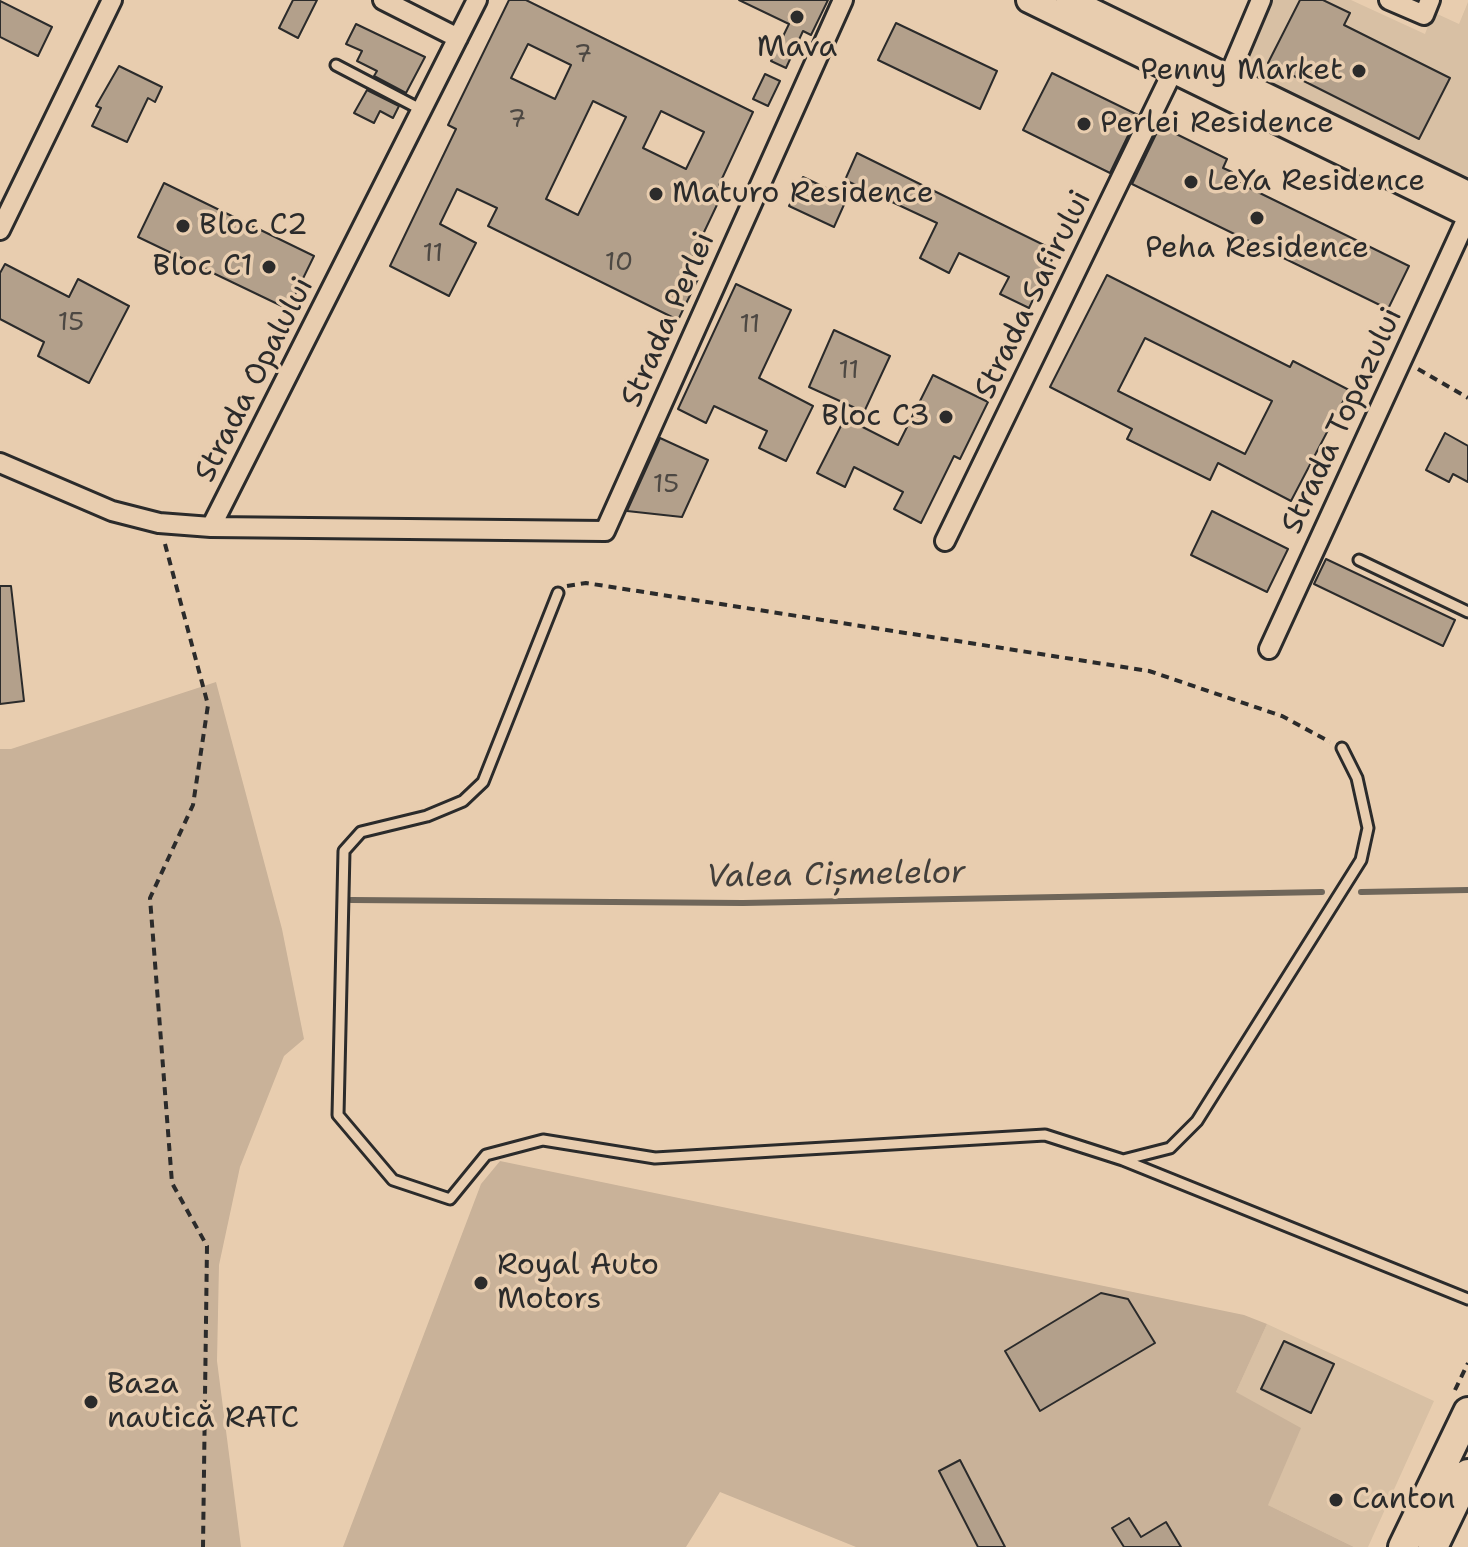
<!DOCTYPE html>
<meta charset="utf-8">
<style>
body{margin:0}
canvas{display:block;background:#e8cdaf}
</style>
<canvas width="1468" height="1547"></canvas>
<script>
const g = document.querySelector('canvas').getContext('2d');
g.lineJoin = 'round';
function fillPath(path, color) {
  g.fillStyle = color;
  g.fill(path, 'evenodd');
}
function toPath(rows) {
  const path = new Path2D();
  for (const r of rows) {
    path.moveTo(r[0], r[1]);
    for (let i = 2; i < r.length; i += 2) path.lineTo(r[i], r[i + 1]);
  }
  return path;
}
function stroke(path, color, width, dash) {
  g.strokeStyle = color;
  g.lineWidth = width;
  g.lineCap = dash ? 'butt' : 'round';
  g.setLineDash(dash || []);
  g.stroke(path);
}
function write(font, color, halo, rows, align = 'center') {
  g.font = font + ' "Shantell Sans",sans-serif';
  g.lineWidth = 7;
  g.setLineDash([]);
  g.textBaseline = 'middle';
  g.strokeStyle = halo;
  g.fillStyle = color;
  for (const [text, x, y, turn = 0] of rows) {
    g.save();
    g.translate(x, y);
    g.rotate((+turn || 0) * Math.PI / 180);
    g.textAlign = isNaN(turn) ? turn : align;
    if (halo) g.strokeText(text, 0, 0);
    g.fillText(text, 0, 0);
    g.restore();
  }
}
fillPath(toPath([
 [1270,0,1351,0,1425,34,1433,12,1459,24,1468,2,1468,177,1238,69],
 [1267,1324,1434,1401,1368,1547,1354,1547,1268,1505,1236,1392]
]), '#d8c0a4');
fillPath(toPath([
 [216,682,282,929,304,1039,284,1056,240,1167,219,1265,217,1361,241,1547,0,1547,0,749,11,749],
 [500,1161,1244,1315,1267,1324,1236,1392,1301,1428,1268,1505,1354,1547,856,1547,720,1492,686,1547,343,1547,481,1184]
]), '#c9b299');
stroke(toPath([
 [1361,892,1468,890],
 [351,900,743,903,1322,892]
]), '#6f665a', 6);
const building = toPath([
 [293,0,317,0,298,38,279,28,293,0],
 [509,0,526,0,753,112,719,185,725,188,686,270,699,277,678,320,488,226,497,208,457,189,440,224,476,243,449,296,390,266,456,129,448,125,509,0],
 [528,44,571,65,555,99,511,78,528,44],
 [593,101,626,117,578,215,546,199,593,101],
 [661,111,704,132,686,169,643,148,661,111],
 [739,0,828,0,811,35,803,31,786,68,771,61,789,24,739,0],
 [1300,0,1323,0,1350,13,1344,25,1450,78,1419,139,1268,63,1300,0],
 [0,1,52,27,38,56,0,37,0,1],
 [896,23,997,71,980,109,878,60,896,23],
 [356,24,425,57,406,93,374,76,377,71,357,61,362,51,346,44,356,24],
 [119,66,162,87,155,102,148,98,127,142,92,126,101,108,96,106,119,66],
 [1052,73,1138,115,1110,173,1023,130,1052,73],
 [765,74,780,81,768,106,753,99,765,74],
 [367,90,399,106,393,118,380,111,374,123,354,113,367,90],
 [1160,126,1227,159,1223,168,1232,172,1229,178,1409,266,1388,309,1132,184,1160,126],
 [857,153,1056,251,1029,308,1000,294,1009,277,959,253,949,273,920,258,937,223,845,180,857,153],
 [803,177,847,198,834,227,789,206,803,177],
 [164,183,314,256,288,309,138,237,164,183],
 [5,264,69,297,78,279,129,306,89,383,38,356,44,342,0,319,0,273,5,264],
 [1107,275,1290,367,1293,361,1349,390,1291,501,1218,463,1210,480,1127,439,1132,429,1050,387,1107,275],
 [1145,338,1272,401,1245,454,1118,391,1145,338],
 [736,284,791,310,759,378,813,406,786,461,759,448,767,431,714,406,706,423,678,409,736,284],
 [834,330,890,356,864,412,809,387,834,330],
 [933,375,988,402,960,459,954,456,921,523,894,509,903,492,854,467,845,487,817,473,845,418,898,445,933,375],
 [1445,433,1468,446,1468,482,1453,474,1449,482,1426,470,1445,433],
 [660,438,708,460,682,517,627,511,660,438],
 [1212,511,1288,549,1267,592,1191,555,1212,511],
 [1326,559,1455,620,1443,646,1314,584,1326,559],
 [0,586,11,586,24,701,0,704,0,586],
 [1101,1293,1128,1299,1155,1343,1040,1411,1005,1351,1101,1293],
 [1284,1341,1334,1364,1311,1413,1261,1389,1284,1341],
 [960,1460,1005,1547,978,1547,939,1471,960,1460],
 [1129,1518,1141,1537,1166,1522,1181,1547,1124,1547,1112,1528,1129,1518]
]);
fillPath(building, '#b3a08b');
stroke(building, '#2b2b2b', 2);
const lane = toPath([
 [336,65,422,110],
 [1359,560,1468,612],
 [558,593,483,782,463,801,427,816,361,832,344,851,338,1115,393,1180,450,1199,486,1155,543,1140,655,1158,1045,1135,1123,1160,1170,1148,1197,1121,1361,860,1368,828,1357,778,1342,748],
 [1123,1160,1468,1299]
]);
const street = toPath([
 [383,0,458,38],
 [1389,0,1424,15,1430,0],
 [1228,78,1261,0],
 [0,230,112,0],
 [0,463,112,511,159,523,211,527,605,531,843,0],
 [211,527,477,0],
 [945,541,1172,73],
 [1269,649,1468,216]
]);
const secondary = toPath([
 [1029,0,1468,214],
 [1069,0,1468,194]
]);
const primary = toPath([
 [1403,1547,1468,1412],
 [1433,1547,1468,1474]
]);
stroke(lane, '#2b2b2b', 15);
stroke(street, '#2b2b2b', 24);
stroke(secondary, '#2b2b2b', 30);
stroke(primary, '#2b2b2b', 34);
stroke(toPath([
 [1418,369,1468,398],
 [165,544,208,705,193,805,150,898,172,1183,207,1246,203,1547],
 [567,586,586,583,1149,671,1282,716,1330,742],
 [1455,1390,1468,1363]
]), '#2b2b2b', 4, [8, 6]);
stroke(lane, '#e8cdaf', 9);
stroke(street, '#e8cdaf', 18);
stroke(secondary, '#e8cdaf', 24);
stroke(primary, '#e8cdaf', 28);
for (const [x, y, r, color] of [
 [797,17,8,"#2b2b2b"],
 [1359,71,8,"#2b2b2b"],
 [1084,124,8,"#2b2b2b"],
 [1191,182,8,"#2b2b2b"],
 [656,194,8,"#2b2b2b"],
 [1257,218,8,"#2b2b2b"],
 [183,226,8,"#2b2b2b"],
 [269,267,8,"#2b2b2b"],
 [946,417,8,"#2b2b2b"],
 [481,1283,8,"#2b2b2b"],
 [91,1402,8,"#2b2b2b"],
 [1336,1500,8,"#2b2b2b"]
]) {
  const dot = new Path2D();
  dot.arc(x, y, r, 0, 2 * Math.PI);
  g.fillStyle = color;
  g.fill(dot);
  stroke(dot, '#e8cdaf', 3);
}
write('26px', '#4d4843', null, [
 ["7",583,55],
 ["7",517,120],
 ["11",433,254],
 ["10",619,263],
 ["15",71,323],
 ["11",750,325],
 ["11",849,371],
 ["15",666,485]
]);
write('30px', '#2b2b2b', '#e8cdaf', [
 ["Mava",797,48,"center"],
 ["Penny Market",1343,71,"right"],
 ["Perlei Residence",1100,124],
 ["LeYa Residence",1207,182],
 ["Maturo Residence",672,194],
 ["Bloc C2",199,226],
 ["Peha Residence",1257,249,"center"],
 ["Bloc C1",253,267,"right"],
 ["Bloc C3",930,417,"right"],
 ["Royal Auto",497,1266],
 ["Motors",497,1300],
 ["Baza",107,1385],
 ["nautică RATC",107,1419],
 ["Canton",1352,1500]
], 'left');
write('30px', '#2b2b2b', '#e8cdaf', [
 ["Strada Safirului",1034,295,-64],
 ["Strada Perlei",669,320,-66],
 ["Strada Opalului",255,380,-63],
 ["Strada Topazului",1343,421,-65]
]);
write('italic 32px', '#423f3b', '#e8cdaf', [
 ["Valea Cișmelelor",836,876,-1]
]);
</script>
